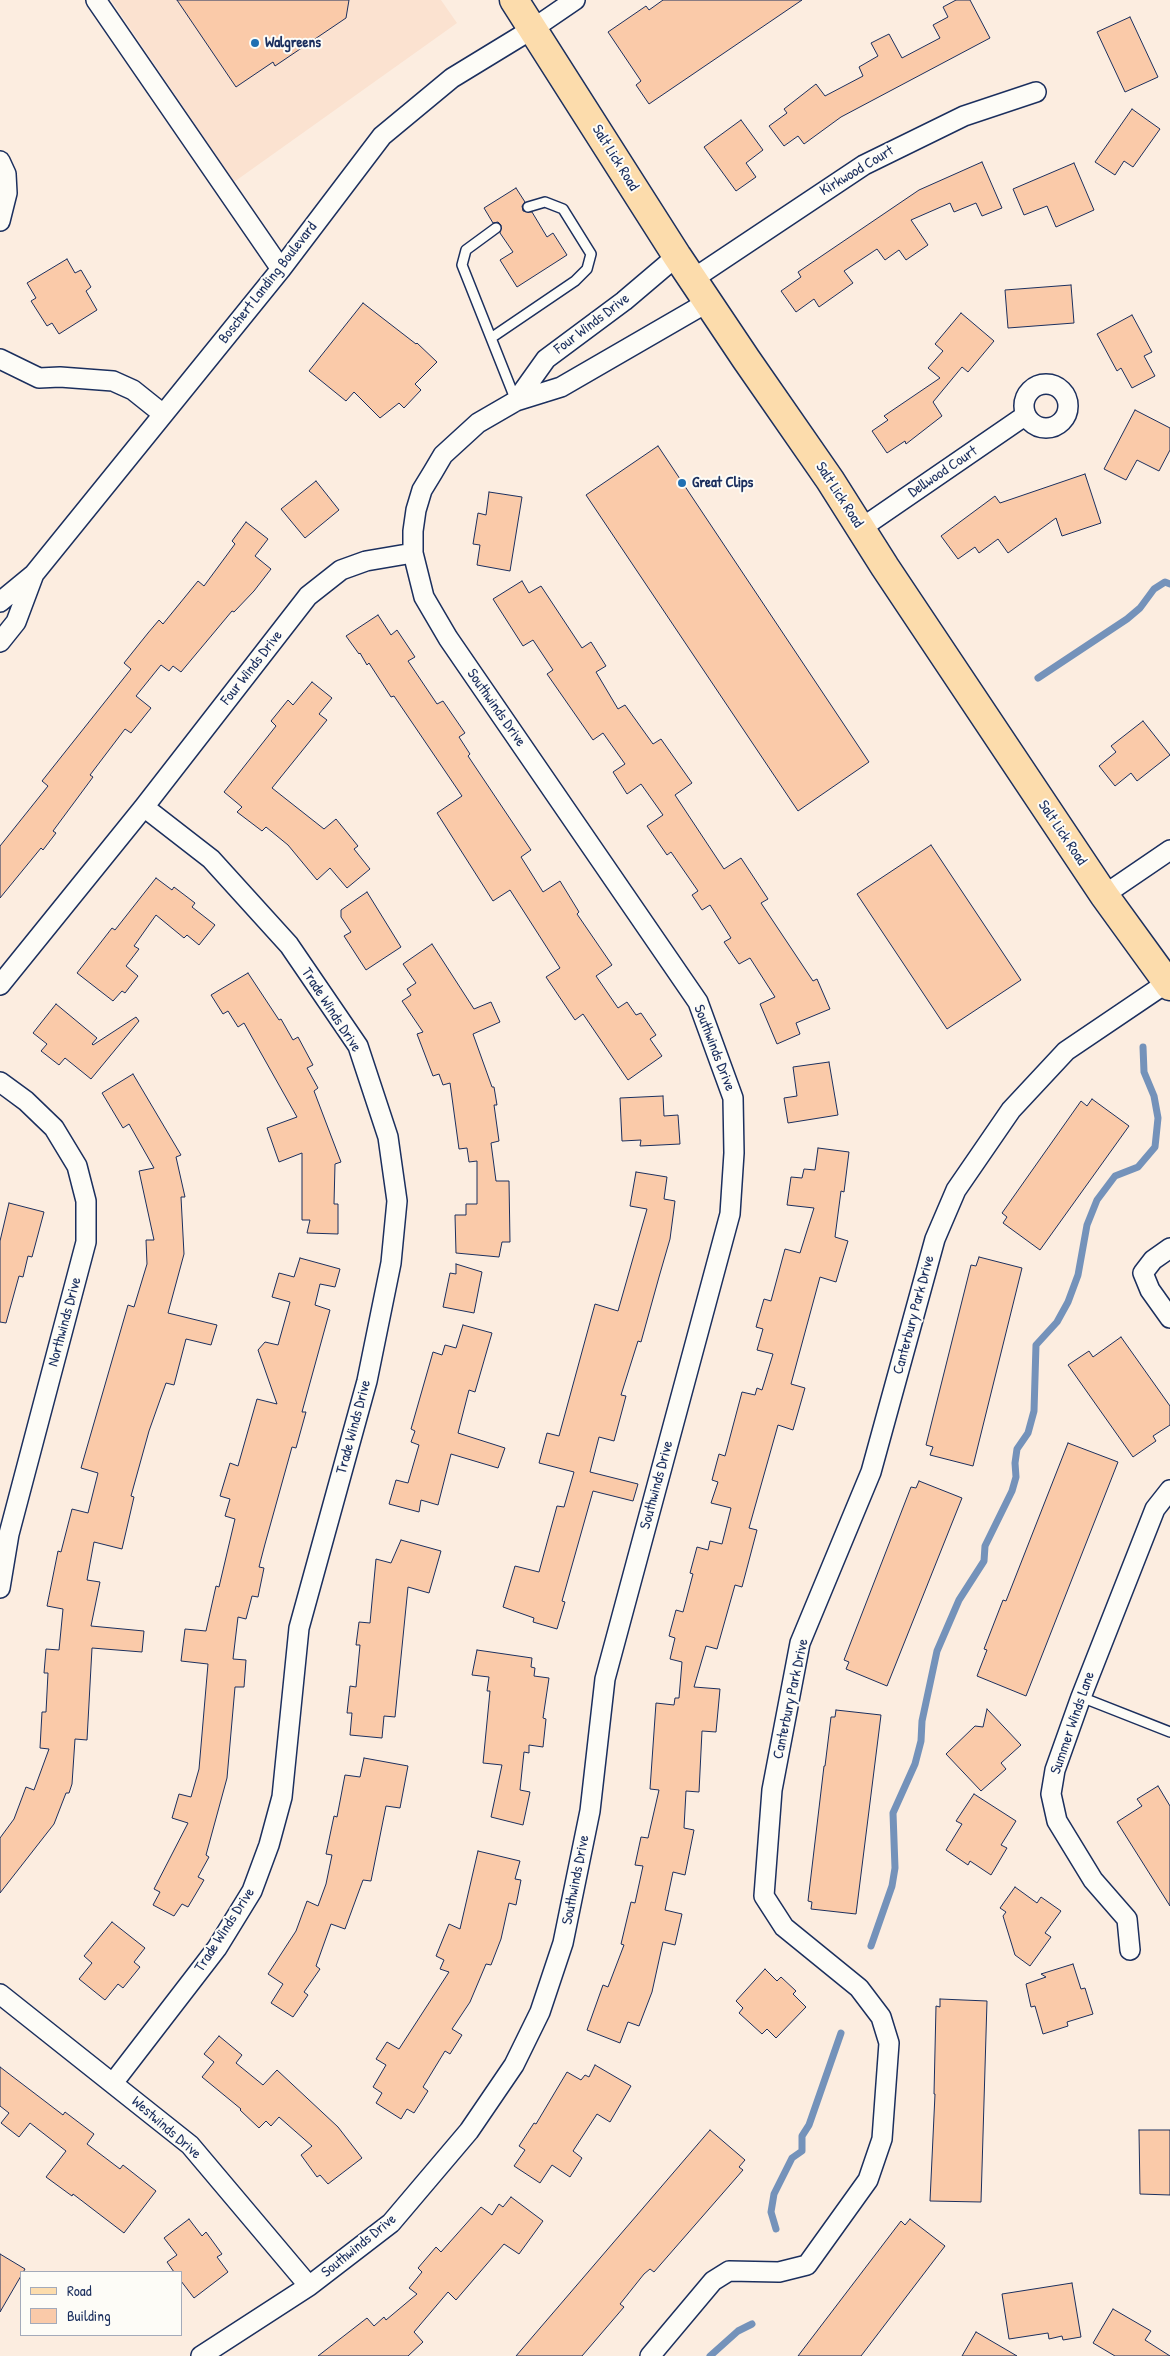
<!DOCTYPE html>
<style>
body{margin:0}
#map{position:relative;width:1170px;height:2356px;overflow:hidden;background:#fcede0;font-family:"Patrick Hand",sans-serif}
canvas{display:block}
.legend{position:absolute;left:20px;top:2271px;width:162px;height:65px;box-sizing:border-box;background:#fdfcf7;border:1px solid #a3aaba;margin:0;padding:6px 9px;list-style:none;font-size:15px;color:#1b2f5e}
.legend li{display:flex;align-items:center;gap:10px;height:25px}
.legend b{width:25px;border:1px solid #a3aaba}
</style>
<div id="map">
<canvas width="1170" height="2356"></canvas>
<ul class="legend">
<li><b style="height:6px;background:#fcdcac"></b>Road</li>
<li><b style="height:14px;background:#facaa9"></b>Building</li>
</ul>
</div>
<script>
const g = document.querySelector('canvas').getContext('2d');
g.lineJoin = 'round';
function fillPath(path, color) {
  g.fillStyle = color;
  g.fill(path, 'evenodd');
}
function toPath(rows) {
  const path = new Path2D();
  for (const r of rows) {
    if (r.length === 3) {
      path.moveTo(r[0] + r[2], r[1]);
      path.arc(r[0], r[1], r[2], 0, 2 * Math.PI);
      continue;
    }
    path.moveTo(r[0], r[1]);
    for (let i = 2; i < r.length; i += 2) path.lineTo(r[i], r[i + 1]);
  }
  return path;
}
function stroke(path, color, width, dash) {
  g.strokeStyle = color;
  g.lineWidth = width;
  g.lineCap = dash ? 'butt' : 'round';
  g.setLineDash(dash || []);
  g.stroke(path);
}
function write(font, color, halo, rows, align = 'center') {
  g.font = font + ' "Patrick Hand",sans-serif';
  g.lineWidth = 4;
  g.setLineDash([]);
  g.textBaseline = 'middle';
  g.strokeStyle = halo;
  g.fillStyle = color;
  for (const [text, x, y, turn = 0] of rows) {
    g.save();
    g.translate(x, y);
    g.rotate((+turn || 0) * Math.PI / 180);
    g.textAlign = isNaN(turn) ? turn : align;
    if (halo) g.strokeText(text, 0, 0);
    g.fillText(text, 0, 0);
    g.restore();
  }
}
fillPath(toPath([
 [111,0,441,0,457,23,234,182]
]), '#fbe2d0');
stroke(toPath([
 [1038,678,1127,619,1140,608,1154,589,1165,582,1170,584],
 [871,1946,892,1886,895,1868,893,1813,915,1764,921,1741,922,1721,937,1651,959,1600,984,1561,985,1546,1012,1491,1016,1477,1015,1463,1017,1449,1028,1433,1034,1411,1036,1345,1057,1322,1068,1302,1078,1275,1087,1225,1097,1200,1115,1176,1138,1167,1155,1147,1158,1118,1154,1096,1144,1072,1143,1047],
 [776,2229,771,2212,774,2194,792,2158,802,2151,802,2136,809,2125,841,2033],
 [710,2356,738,2331,752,2324]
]), '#7492ba', 7);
const building = toPath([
 [177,0,349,0,346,18,275,66,273,62,236,87,177,0],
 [663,0,802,0,649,104,636,85,641,81,608,32,646,6,649,10,663,0],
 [956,0,970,0,990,38,841,117,804,144,798,136,784,146,769,126,787,113,784,109,816,84,825,96,863,76,859,67,878,56,871,43,889,34,902,58,940,38,933,25,948,17,943,7,956,0],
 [1130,17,1158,77,1125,92,1097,32,1130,17],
 [1132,109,1160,129,1133,167,1124,161,1115,175,1095,162,1132,109],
 [741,120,763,150,746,163,756,177,736,191,704,147,741,120],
 [982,162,1002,208,982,216,976,203,954,212,950,203,911,220,928,245,906,260,899,250,885,260,877,249,844,271,853,283,819,307,814,299,796,312,781,291,801,277,798,272,919,190,982,162],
 [1074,163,1094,210,1056,227,1047,206,1024,215,1013,189,1074,163],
 [516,188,525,202,522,206,523,211,532,212,547,237,553,233,567,255,517,287,500,260,513,252,500,233,501,225,498,222,493,223,484,208,516,188],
 [67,259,75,273,81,270,91,287,86,291,97,310,59,334,52,323,47,326,31,301,36,298,27,283,67,259],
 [1071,285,1074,323,1008,328,1005,290,1071,285],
 [363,303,416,344,417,343,437,362,415,384,421,390,404,408,399,403,380,418,354,392,346,401,309,371,363,303],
 [961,313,994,341,968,372,962,367,933,402,942,416,906,444,905,441,887,453,872,431,888,420,884,416,940,378,928,368,943,351,935,344,961,313],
 [1132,315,1152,352,1144,356,1155,376,1132,388,1121,368,1117,371,1097,334,1132,315],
 [1135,410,1170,428,1170,450,1159,471,1137,460,1126,480,1104,469,1135,410],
 [658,446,869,762,798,811,586,495,658,446],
 [1085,474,1101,523,1062,536,1056,518,1008,553,998,539,979,553,975,547,958,559,941,536,995,496,1000,503,1085,474],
 [316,481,339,510,305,538,281,509,316,481],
 [489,492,522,497,510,571,477,565,480,545,473,544,478,513,486,515,489,492],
 [246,522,268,539,255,556,271,569,254,591,234,612,232,611,181,672,173,666,169,671,161,665,136,696,151,708,131,733,125,729,90,775,93,777,53,831,56,833,43,850,41,848,0,898,0,846,48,786,42,781,131,669,124,663,148,633,159,620,163,624,198,581,204,586,235,544,232,541,246,522],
 [522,581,529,593,541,586,582,648,591,642,606,666,596,672,618,709,625,705,653,744,661,739,692,783,675,795,724,869,741,858,768,899,761,903,813,981,817,979,830,1009,796,1023,800,1034,777,1044,760,1004,775,997,750,958,739,964,724,942,731,938,710,905,702,910,692,895,698,891,671,852,667,855,647,826,663,815,641,784,627,794,613,772,625,764,603,733,593,740,547,674,553,670,533,640,523,646,493,599,522,581],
 [378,615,391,635,397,630,415,657,408,661,437,704,443,701,465,733,459,737,470,754,468,756,531,850,521,857,543,892,560,881,579,912,577,914,612,965,596,976,618,1008,627,1002,636,1015,641,1013,656,1035,650,1039,662,1056,628,1080,583,1014,575,1020,546,977,560,968,510,890,493,901,437,813,462,796,394,696,391,697,369,663,367,665,360,653,359,654,346,636,378,615],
 [312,682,332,698,319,714,327,720,272,788,324,829,336,819,358,846,354,849,370,869,347,888,330,868,317,880,288,845,266,827,262,831,237,812,242,807,224,792,276,726,271,721,288,700,293,705,312,682],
 [1143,721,1170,755,1137,781,1131,773,1115,786,1099,766,1116,752,1111,746,1143,721],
 [931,845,1021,980,947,1029,857,894,931,845],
 [156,878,172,890,174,887,195,903,192,907,215,925,199,945,187,935,184,938,156,915,134,946,139,949,126,966,138,976,125,993,122,991,113,1001,77,973,112,928,115,930,156,878],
 [367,892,401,947,366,970,344,936,351,932,341,917,341,910,367,892],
 [432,944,474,1009,491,1002,500,1022,473,1034,492,1087,494,1087,497,1105,494,1105,499,1141,491,1143,496,1181,509,1181,510,1242,502,1242,499,1257,456,1253,455,1215,466,1215,466,1204,477,1204,477,1161,469,1162,467,1148,459,1149,450,1083,443,1085,439,1074,433,1076,417,1034,423,1032,402,1001,411,995,407,989,416,983,403,964,432,944],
 [248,973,279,1020,281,1019,293,1040,298,1037,313,1065,307,1068,318,1088,314,1091,341,1162,335,1164,334,1204,338,1204,338,1234,307,1233,310,1220,302,1220,302,1153,279,1162,267,1128,297,1117,244,1023,238,1027,228,1011,223,1014,211,995,248,973],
 [56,1004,97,1038,92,1044,93,1045,136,1017,139,1021,91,1079,65,1058,59,1065,41,1051,47,1044,33,1033,56,1004],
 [829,1062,838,1115,788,1123,784,1098,797,1096,793,1067,829,1062],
 [133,1074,181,1155,176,1157,185,1197,181,1197,184,1254,168,1313,217,1325,211,1345,186,1339,174,1385,166,1383,149,1431,131,1496,134,1497,122,1549,94,1542,87,1580,100,1582,91,1626,144,1631,142,1652,92,1648,87,1740,75,1739,72,1784,69,1793,66,1793,54,1824,0,1893,0,1838,14,1819,26,1787,34,1790,49,1749,40,1748,42,1712,46,1712,48,1673,44,1673,46,1649,59,1650,63,1609,47,1606,58,1551,61,1552,72,1509,88,1513,98,1473,81,1468,128,1305,134,1307,147,1264,146,1240,154,1240,139,1171,154,1168,129,1124,123,1128,102,1093,133,1074],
 [663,1096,664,1116,678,1115,680,1144,640,1146,641,1140,622,1141,620,1098,663,1096],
 [1092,1099,1129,1126,1040,1250,1003,1223,1007,1217,1002,1213,1081,1101,1087,1106,1092,1099],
 [818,1148,849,1152,844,1192,841,1191,835,1237,848,1241,836,1282,820,1277,791,1384,805,1388,793,1430,778,1425,749,1528,757,1530,742,1587,735,1585,717,1649,706,1646,694,1687,720,1689,716,1732,702,1731,699,1792,686,1791,684,1828,694,1830,685,1875,673,1872,665,1910,682,1914,675,1945,663,1942,652,1992,639,2026,628,2022,620,2043,587,2030,603,1985,608,1987,624,1945,621,1944,631,1902,635,1903,643,1866,635,1865,641,1837,648,1838,659,1790,650,1789,656,1703,674,1705,675,1698,679,1698,682,1662,670,1659,675,1638,669,1636,676,1610,683,1612,693,1574,690,1573,697,1547,708,1550,710,1541,722,1544,731,1508,711,1503,718,1482,712,1480,719,1454,725,1456,742,1392,755,1395,757,1388,762,1390,773,1354,757,1350,763,1329,756,1327,764,1299,771,1301,785,1249,800,1253,814,1208,787,1205,791,1177,802,1178,804,1169,815,1170,818,1148],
 [636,1172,667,1177,664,1199,675,1201,670,1239,659,1277,641,1342,638,1341,621,1395,626,1396,614,1441,599,1437,590,1472,638,1484,633,1501,593,1491,562,1601,565,1602,557,1629,533,1622,534,1618,503,1607,515,1566,539,1572,557,1506,564,1507,574,1472,539,1463,547,1433,559,1436,595,1304,618,1311,647,1209,630,1206,636,1172],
 [9,1203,44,1212,32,1257,28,1256,23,1277,19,1276,6,1323,0,1322,0,1241,9,1203],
 [979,1257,1022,1268,973,1466,930,1455,933,1447,926,1445,971,1265,976,1266,979,1257],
 [300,1258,340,1269,335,1287,320,1284,315,1305,330,1310,302,1412,306,1412,296,1448,292,1447,265,1544,259,1567,264,1568,258,1597,252,1596,246,1619,238,1617,233,1659,246,1660,244,1687,235,1687,227,1778,206,1855,209,1857,198,1877,204,1880,188,1907,182,1904,174,1916,153,1905,160,1892,154,1889,188,1823,172,1818,179,1794,191,1797,199,1769,208,1664,181,1661,185,1629,206,1631,216,1586,219,1587,235,1519,225,1516,230,1499,220,1496,230,1463,238,1466,257,1399,277,1404,258,1350,265,1342,278,1345,290,1302,272,1297,279,1273,294,1277,300,1258],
 [456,1264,482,1272,474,1313,443,1307,450,1273,456,1274,456,1264],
 [463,1325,492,1333,475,1392,469,1390,458,1433,505,1448,498,1468,451,1454,438,1505,421,1500,419,1512,389,1504,396,1480,408,1483,419,1445,411,1442,415,1431,411,1429,433,1352,442,1355,445,1345,456,1348,463,1325],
 [1121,1337,1170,1406,1170,1425,1153,1436,1156,1441,1133,1457,1068,1365,1089,1351,1093,1357,1121,1337],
 [1068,1443,1118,1462,1026,1696,977,1676,987,1650,984,1649,1003,1600,1006,1601,1068,1443],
 [919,1481,962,1498,887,1686,846,1669,849,1662,844,1660,911,1487,916,1488,919,1481],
 [401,1540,441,1551,429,1593,408,1587,395,1717,384,1716,382,1738,350,1735,352,1713,347,1713,350,1686,356,1687,360,1645,356,1645,359,1622,370,1623,376,1559,391,1563,401,1540],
 [477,1650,532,1658,531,1667,535,1668,534,1676,549,1678,543,1718,546,1719,543,1747,529,1745,529,1753,524,1752,520,1790,530,1792,523,1825,491,1817,502,1765,483,1763,490,1691,487,1691,489,1677,472,1675,477,1650],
 [987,1709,1021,1745,1001,1763,1006,1769,981,1791,946,1754,975,1726,983,1727,987,1709],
 [836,1710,881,1715,856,1914,811,1909,812,1902,808,1901,824,1766,825,1766,831,1717,835,1717,836,1710],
 [364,1758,408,1766,400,1808,386,1806,371,1881,363,1880,345,1929,331,1924,316,1966,320,1969,304,1992,308,1995,293,2017,271,2003,283,1984,268,1974,296,1931,307,1901,318,1906,326,1884,332,1855,326,1854,334,1816,337,1817,345,1775,360,1777,364,1758],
 [1158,1786,1170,1806,1170,1906,1117,1822,1142,1806,1137,1799,1158,1786],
 [974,1794,1016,1821,1001,1845,1007,1848,991,1875,970,1861,968,1865,946,1850,962,1824,956,1821,974,1794],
 [478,1851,520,1861,515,1879,521,1880,516,1905,509,1903,501,1939,491,1965,486,1964,470,2002,452,2029,462,2035,450,2054,445,2051,423,2087,428,2091,414,2113,407,2109,401,2119,376,2103,382,2093,373,2087,386,2065,376,2059,387,2042,399,2049,449,1972,440,1969,444,1960,436,1956,449,1924,460,1929,478,1851],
 [1015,1887,1037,1903,1041,1897,1061,1911,1045,1933,1051,1937,1030,1966,1015,1955,1003,1916,1006,1912,1000,1908,1015,1887],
 [112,1922,145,1948,134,1962,140,1967,123,1988,118,1984,105,2000,79,1979,92,1963,84,1956,112,1922],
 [1073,1964,1081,1989,1085,1988,1093,2014,1067,2022,1068,2026,1043,2034,1035,2006,1031,2007,1026,1984,1046,1977,1041,1974,1073,1964],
 [765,1969,777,1981,781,1977,796,1991,793,1994,806,2007,776,2038,767,2029,762,2034,739,2013,743,2008,736,2001,765,1969],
 [940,1999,987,2001,981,2202,930,2201,935,2094,934,2094,936,2006,940,2007,940,1999],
 [219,2036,242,2055,236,2063,263,2085,277,2070,338,2127,362,2158,328,2184,320,2175,317,2177,301,2155,312,2146,279,2117,271,2126,266,2121,259,2128,240,2110,241,2109,202,2077,214,2062,204,2054,219,2036],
 [595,2065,631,2086,610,2122,597,2114,573,2151,582,2158,570,2177,552,2165,540,2183,514,2166,525,2150,519,2146,534,2123,536,2124,567,2072,581,2080,585,2075,589,2077,595,2065],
 [0,2067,63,2115,65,2112,94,2134,87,2144,120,2169,123,2165,156,2191,124,2233,73,2194,72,2196,46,2177,66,2151,30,2123,19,2137,1,2123,9,2113,0,2106,0,2067],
 [710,2130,745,2160,739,2167,743,2170,654,2272,650,2269,644,2274,620,2304,624,2307,582,2356,516,2356,710,2130],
 [1139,2130,1170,2130,1170,2195,1140,2194,1139,2130],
 [511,2197,543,2221,519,2254,504,2244,456,2300,448,2292,414,2332,423,2342,408,2356,318,2356,367,2318,374,2326,384,2317,386,2320,417,2294,409,2288,422,2272,418,2268,436,2247,441,2252,481,2207,492,2215,499,2204,503,2207,511,2197],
 [189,2219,202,2236,206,2232,222,2254,217,2257,228,2272,194,2298,181,2281,181,2272,174,2272,167,2262,177,2255,164,2238,189,2219],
 [910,2219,945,2246,861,2356,798,2356,901,2221,905,2225,910,2219],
 [0,2254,25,2269,0,2312,0,2254],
 [1072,2283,1081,2337,1063,2340,1062,2336,1049,2339,1048,2333,1009,2339,1002,2294,1072,2283],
 [1113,2309,1151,2331,1145,2340,1170,2356,1115,2356,1093,2343,1113,2309],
 [976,2332,1017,2356,962,2356,976,2332]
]);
fillPath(building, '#facaa9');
stroke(building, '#1b2f5e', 1);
const lane = toPath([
 [496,228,466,250,462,265,516,401],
 [491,338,575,281,587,269,591,254,563,209,545,202,528,207],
 [1081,1697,1170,1732]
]);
const street = toPath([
 [96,0,281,269],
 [0,161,6,174,7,193,0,221],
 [693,279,864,165,964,116,1036,92],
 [0,359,39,378,60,377,113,381,133,390,163,414],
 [1046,406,22],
 [516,401,546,359,624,301,677,256],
 [860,529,1026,415],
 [0,602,34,574,281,269,382,136,452,78,534,28,575,0],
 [0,642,16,622,34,574],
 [1104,895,1170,850],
 [0,985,144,807,308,596,341,570,366,561,413,553],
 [0,1082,26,1101,54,1128,77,1166,86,1201,86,1242,9,1534,0,1588],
 [1170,1248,1153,1260,1143,1273,1150,1290,1170,1318],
 [1130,1950,1127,1919,1093,1880,1057,1821,1051,1794,1055,1770,1081,1697,1155,1509,1170,1490],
 [0,1994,190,2145,309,2286],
 [113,2083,217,1948,252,1891,269,1845,282,1797,299,1628,367,1381,391,1263,397,1201,388,1137,358,1046,289,945,211,859,144,807],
 [201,2356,309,2286,391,2223,469,2131,514,2065,540,2012,563,1943,590,1811,605,1679,730,1214,734,1153,733,1098,698,1002,448,638,424,597,413,553,413,531,416,510,422,490,433,472,443,455,478,423,516,401,561,387,708,302],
 [650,2356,713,2281,729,2271,779,2272,807,2265,868,2180,882,2139,889,2043,881,2017,859,1988,784,1927,764,1896,772,1790,800,1643,871,1472,935,1239,956,1190,1011,1110,1066,1051,1168,982]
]);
const primary = toPath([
 [514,0,677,256,746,359,830,480,885,567,1104,895,1170,986]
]);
stroke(lane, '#1b2f5e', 12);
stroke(street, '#1b2f5e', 22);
stroke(primary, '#1b2f5e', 31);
stroke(lane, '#fdfcf7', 9);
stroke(street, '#fdfcf7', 19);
stroke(primary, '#fcdcac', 28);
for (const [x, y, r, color] of [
 [255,43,5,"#1f6fb2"],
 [682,483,5,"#1f6fb2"]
]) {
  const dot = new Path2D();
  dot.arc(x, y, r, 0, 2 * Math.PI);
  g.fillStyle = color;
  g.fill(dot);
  stroke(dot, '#fdfcf7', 2);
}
write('bold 15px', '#1b2f5e', '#fdfcf7', [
 ["Walgreens",265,43],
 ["Great Clips",692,483]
], 'left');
write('15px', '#1b2f5e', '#fdfcf7', [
 ["Salt Lick Road",615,158,58],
 ["Kirkwood Court",857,171,-31],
 ["Boschert Landing Boulevard",268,283,-52],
 ["Four Winds Drive",592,324,-37],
 ["Dellwood Court",943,472,-34],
 ["Salt Lick Road",839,495,57],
 ["Four Winds Drive",252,668,-52],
 ["Southwinds Drive",496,708,55],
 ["Salt Lick Road",1062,833,56],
 ["Trade Winds Drive",331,1010,57],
 ["Southwinds Drive",714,1048,69],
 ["Canterbury Park Drive",914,1315,-75],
 ["Northwinds Drive",65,1322,-75],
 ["Trade Winds Drive",354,1427,-75],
 ["Southwinds Drive",657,1485,-75],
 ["Canterbury Park Drive",791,1699,-78],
 ["Summer Winds Lane",1073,1723,-71],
 ["Southwinds Drive",576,1880,-79],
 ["Trade Winds Drive",225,1930,-57],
 ["Westwinds Drive",166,2128,41],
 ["Southwinds Drive",359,2246,-39]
]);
</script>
